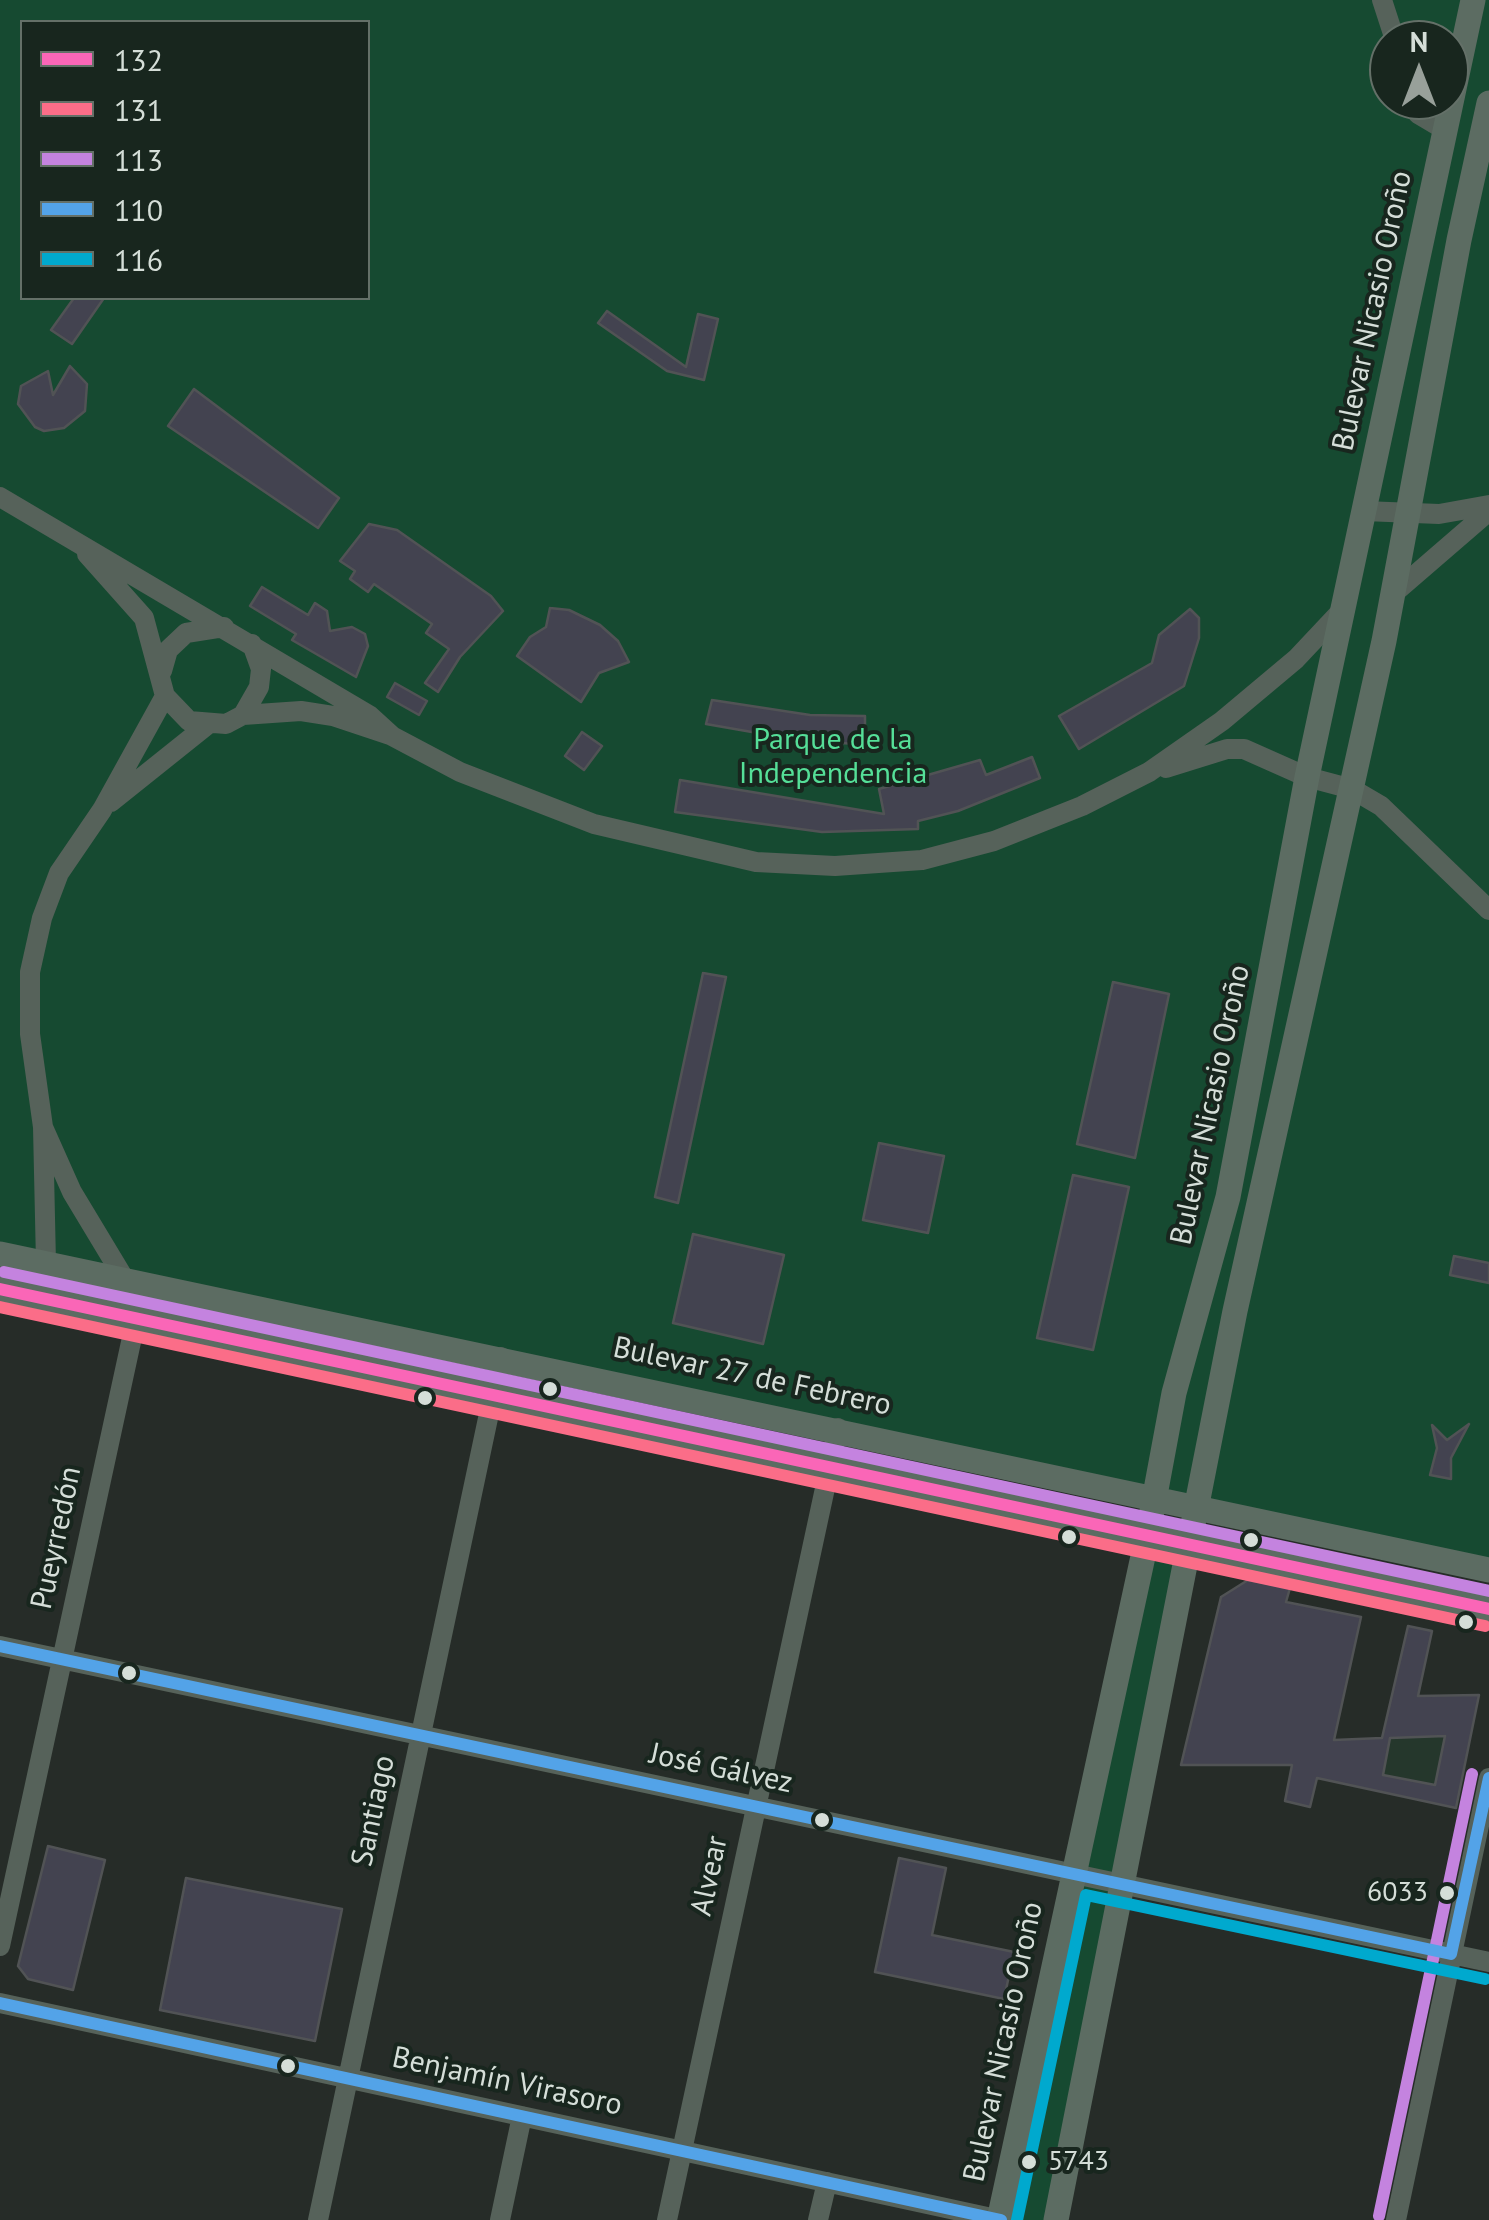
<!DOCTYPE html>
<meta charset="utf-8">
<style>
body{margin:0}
#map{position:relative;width:1489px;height:2220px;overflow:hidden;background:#262c28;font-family:"PT Sans",sans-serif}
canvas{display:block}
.legend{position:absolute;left:20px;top:20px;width:350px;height:280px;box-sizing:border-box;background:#18261e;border:2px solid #647068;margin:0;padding:12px 18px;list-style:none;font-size:30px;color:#d5ded8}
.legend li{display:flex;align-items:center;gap:20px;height:50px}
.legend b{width:50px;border:2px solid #647068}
.north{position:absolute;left:1369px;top:20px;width:100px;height:100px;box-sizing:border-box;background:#18261e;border:2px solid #647068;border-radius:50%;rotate:0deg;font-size:28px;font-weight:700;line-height:40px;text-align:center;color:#d5ded8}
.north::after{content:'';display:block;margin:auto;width:35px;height:45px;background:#98a09a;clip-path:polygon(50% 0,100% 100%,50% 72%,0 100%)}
</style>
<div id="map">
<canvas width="1489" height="2220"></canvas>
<ul class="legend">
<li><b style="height:12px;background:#fa66b7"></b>132</li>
<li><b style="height:12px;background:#fb6d88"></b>131</li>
<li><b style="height:12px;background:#c483df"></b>113</li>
<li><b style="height:12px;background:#53a3e8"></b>110</li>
<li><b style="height:12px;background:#00a9ce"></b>116</li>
</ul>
<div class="north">N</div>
</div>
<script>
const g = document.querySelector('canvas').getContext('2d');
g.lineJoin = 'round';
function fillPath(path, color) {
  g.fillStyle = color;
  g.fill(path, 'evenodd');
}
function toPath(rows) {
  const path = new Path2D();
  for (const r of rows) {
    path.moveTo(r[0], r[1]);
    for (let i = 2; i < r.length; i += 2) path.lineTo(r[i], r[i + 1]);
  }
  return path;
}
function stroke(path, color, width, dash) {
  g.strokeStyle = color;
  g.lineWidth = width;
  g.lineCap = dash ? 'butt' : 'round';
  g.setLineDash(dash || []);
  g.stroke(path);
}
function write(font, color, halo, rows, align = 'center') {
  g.font = font + ' "PT Sans",sans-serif';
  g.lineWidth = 8;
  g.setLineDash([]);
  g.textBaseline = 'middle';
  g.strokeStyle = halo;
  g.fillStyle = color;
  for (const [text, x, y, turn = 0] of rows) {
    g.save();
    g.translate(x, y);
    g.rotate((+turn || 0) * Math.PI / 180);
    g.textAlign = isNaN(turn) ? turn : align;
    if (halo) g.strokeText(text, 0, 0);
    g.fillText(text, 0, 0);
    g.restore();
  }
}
fillPath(toPath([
 [1408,1626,1432,1631,1419,1696,1479,1695,1456,1808,1317,1778,1322,1755,1382,1738]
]), '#25372c');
fillPath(toPath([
 [0,0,1489,0,1489,1570,0,1254],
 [22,22,368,22,368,298,22,298],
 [1389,40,1449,40,1449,100,1389,100],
 [1147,1538,1188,1547,1056,2220,999,2220]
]), '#164a31');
const building = toPath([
 [74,298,104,298,72,344,51,330,74,298],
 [607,311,686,367,698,314,718,319,704,380,667,371,598,323,607,311],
 [70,366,87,384,85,411,64,428,44,431,35,427,18,404,21,386,48,371,53,395,70,366],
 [194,389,339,498,318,528,168,426,194,389],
 [369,524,397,530,491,596,503,611,460,657,438,692,425,683,449,649,426,633,432,624,374,584,368,592,350,579,355,571,340,561,369,524],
 [262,587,308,615,315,603,327,611,330,631,352,627,365,634,368,646,356,677,292,640,296,634,250,606,262,587],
 [550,608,569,610,600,625,618,641,629,662,599,673,581,702,517,656,530,637,546,627,550,608],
 [1190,609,1199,618,1199,638,1184,686,1079,749,1059,716,1152,663,1159,635,1190,609],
 [395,683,427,701,419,715,387,697,395,683],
 [712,700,810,715,865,716,865,744,809,742,706,724,712,700],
 [582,732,602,746,584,770,565,756,582,732],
 [1032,757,1040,778,958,811,918,821,918,829,822,832,675,812,680,780,884,814,879,789,980,760,986,775,1032,757],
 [703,973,726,977,678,1203,655,1197,703,973],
 [1113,982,1169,994,1135,1158,1077,1144,1113,982],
 [879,1143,944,1156,928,1233,863,1220,879,1143],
 [1073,1175,1129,1187,1093,1350,1037,1338,1073,1175],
 [693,1234,784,1255,763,1344,673,1323,693,1234],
 [1454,1256,1489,1263,1489,1283,1450,1275,1454,1256],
 [1469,1424,1451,1458,1451,1479,1430,1475,1437,1448,1432,1425,1447,1440,1469,1424],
 [1248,1580,1290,1588,1286,1602,1361,1617,1334,1740,1382,1738,1408,1626,1432,1631,1418,1696,1479,1695,1456,1808,1317,1778,1310,1807,1285,1801,1292,1765,1181,1765,1221,1597,1248,1580],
 [1445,1736,1435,1785,1383,1775,1390,1738,1445,1736],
 [48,1846,105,1860,73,1990,28,1979,18,1966,48,1846],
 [899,1858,946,1868,932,1935,1014,1952,1004,1999,875,1972,899,1858],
 [186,1878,342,1909,315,2041,160,2010,186,1878]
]);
fillPath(building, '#434350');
stroke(building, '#515355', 2.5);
stroke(toPath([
 [1382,0,1395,40],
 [1413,100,1418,114,1445,130],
 [0,497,369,715,392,736,460,772,594,824,756,862,835,866,922,860,994,841,1082,806,1149,772,1222,721,1296,659,1343,609],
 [1364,511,1439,514,1489,505],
 [87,554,144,618,165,696,189,721,226,724,243,715,259,687,261,669,252,644],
 [1393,594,1489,511],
 [162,671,168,650,186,633,224,627],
 [243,715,301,711,333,716,390,735],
 [1166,768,1227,749,1244,749,1307,777,1352,789,1381,806,1489,910],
 [111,802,206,726],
 [54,1300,46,1263,43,1127,30,1034,30,972,42,918,59,873,102,810,165,696],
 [0,1646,1489,1962],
 [0,1946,136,1319,125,1280,72,1192,43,1127],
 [0,2003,1001,2220],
 [318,2220,501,1357],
 [500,2220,522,2116],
 [667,2220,838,1428],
 [818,2220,827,2182],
 [1396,2220,1489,1778]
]), '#56625a', 20);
stroke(toPath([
 [0,1254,1489,1570],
 [0,1289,1489,1609],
 [999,2220,1147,1538,1174,1393,1228,1197,1307,777,1473,0],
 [1056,2220,1235,1311,1384,641,1459,240,1489,103]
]), '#5c6c62', 25);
stroke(toPath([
 [0,1289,1489,1609]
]), '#fa66b7', 12);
stroke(toPath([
 [0,1307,1485,1626]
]), '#fb6d88', 12);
stroke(toPath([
 [4,1272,1489,1591],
 [1379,2216,1472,1774]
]), '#c483df', 12);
stroke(toPath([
 [0,1646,1451,1954,1489,1778],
 [0,2003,1001,2220]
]), '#53a3e8', 12);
stroke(toPath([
 [1017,2220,1086,1895,1485,1979]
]), '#00a9ce', 12);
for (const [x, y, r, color] of [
 [550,1389,9,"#d5ded8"],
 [425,1398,9,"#d5ded8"],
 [1069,1537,9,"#d5ded8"],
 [1251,1540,9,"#d5ded8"],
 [1466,1622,9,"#d5ded8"],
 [129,1673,9,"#d5ded8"],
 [822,1820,9,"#d5ded8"],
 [1447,1893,9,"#d5ded8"],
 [288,2066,9,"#d5ded8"],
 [1029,2162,9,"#d5ded8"]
]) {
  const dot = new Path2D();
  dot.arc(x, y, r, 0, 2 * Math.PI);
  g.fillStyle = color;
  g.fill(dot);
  stroke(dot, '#18261e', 4);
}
write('28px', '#d5ded8', '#18261e', [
 ["6033",1428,1893],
 ["5743",1048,2162,"left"]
], 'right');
write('30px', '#d5ded8', '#18261e', [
 ["Bulevar Nicasio Oroño",1373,311,-78],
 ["Bulevar Nicasio Oroño",1211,1105,-78],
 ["Bulevar 27 de Febrero",752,1377,12],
 ["Pueyrredón",57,1538,-78],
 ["José Gálvez",721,1769,12],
 ["Santiago",374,1811,-78],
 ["Alvear",710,1876,-78],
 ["Bulevar Nicasio Oroño",1004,2042,-78],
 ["Benjamín Virasoro",507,2082,12]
]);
write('30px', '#55df98', '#18261e', [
 ["Parque de la",833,740],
 ["Independencia",833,774]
]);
</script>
